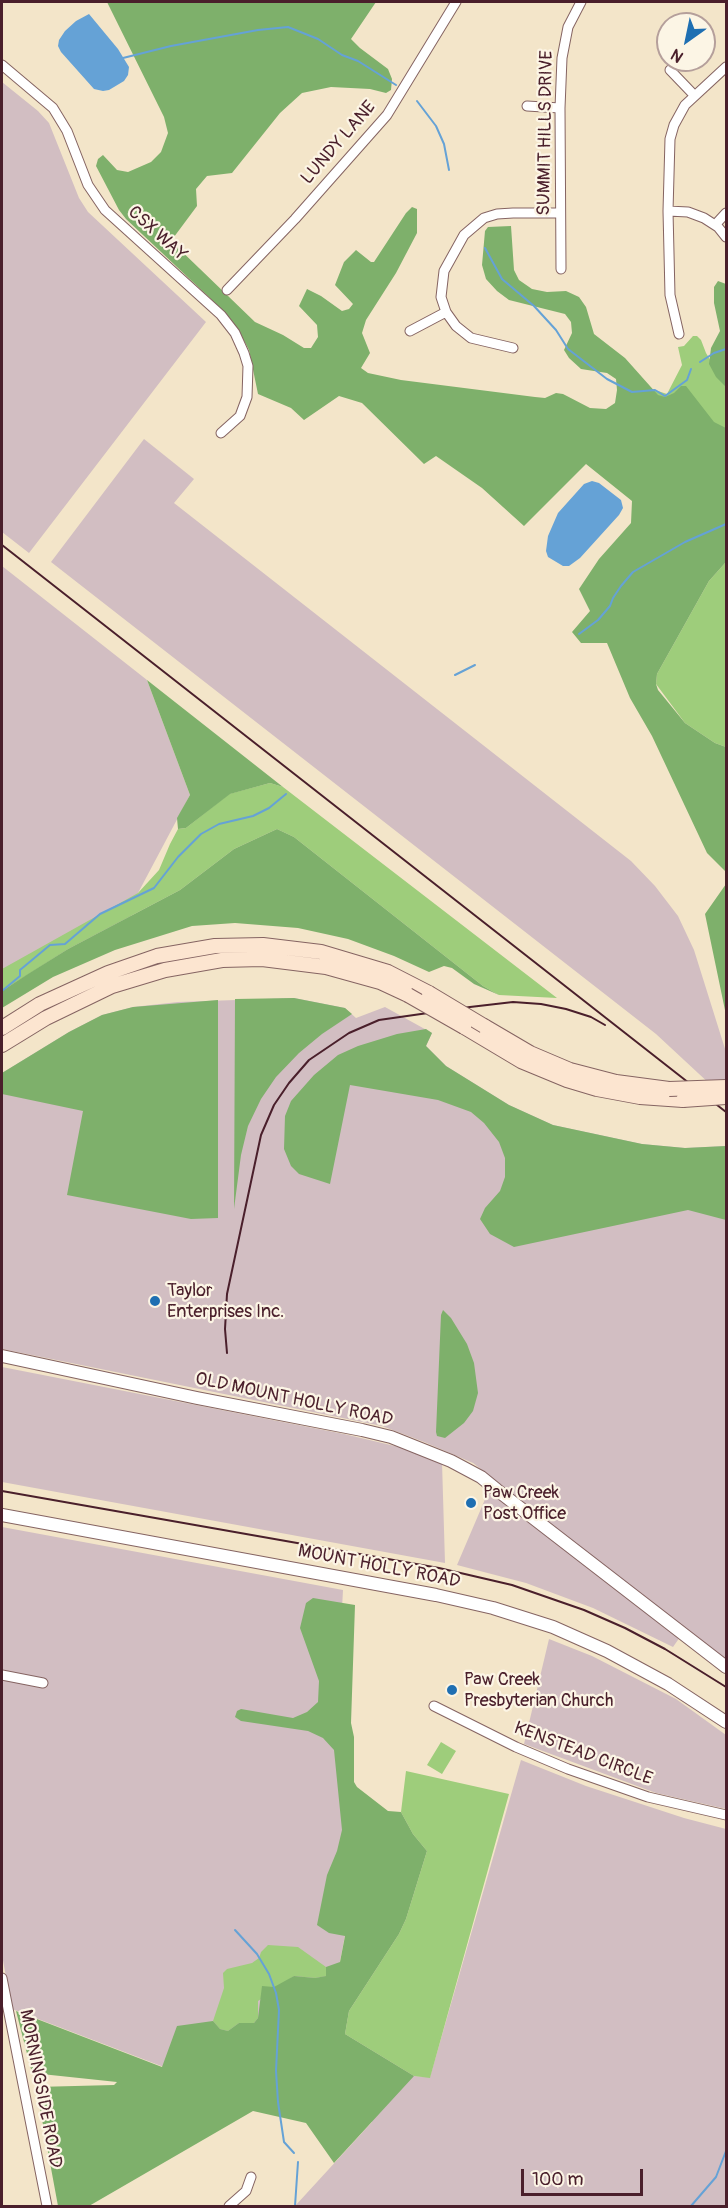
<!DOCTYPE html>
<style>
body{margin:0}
#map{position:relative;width:728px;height:2208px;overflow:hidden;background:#f3e5c9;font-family:Pangolin,sans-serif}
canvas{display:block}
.frame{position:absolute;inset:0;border:3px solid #4a1f2b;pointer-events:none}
.north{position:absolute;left:656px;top:12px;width:60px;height:60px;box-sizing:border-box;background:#fcf5e5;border:2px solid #b59f9b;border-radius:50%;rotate:213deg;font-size:16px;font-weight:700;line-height:24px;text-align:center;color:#4a1f2b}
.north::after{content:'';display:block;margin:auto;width:21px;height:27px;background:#1f6fb2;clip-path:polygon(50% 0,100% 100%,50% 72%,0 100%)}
.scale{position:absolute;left:521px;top:2169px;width:122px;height:27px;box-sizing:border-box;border:3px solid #4a1f2b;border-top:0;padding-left:8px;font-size:18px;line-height:21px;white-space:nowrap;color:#4a1f2b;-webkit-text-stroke:4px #fcf5e5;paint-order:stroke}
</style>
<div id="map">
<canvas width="728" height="2208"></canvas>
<div class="frame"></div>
<div class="north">N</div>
<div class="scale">100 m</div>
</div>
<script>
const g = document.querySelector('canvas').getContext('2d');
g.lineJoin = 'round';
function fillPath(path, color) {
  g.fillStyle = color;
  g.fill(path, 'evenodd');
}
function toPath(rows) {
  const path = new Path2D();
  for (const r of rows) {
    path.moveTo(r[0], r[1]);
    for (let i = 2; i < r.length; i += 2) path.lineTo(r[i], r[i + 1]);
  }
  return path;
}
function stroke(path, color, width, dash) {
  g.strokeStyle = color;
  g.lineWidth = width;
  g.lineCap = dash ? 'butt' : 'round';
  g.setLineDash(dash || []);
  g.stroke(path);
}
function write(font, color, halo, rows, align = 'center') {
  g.font = font + ' Pangolin,sans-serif';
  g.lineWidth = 4.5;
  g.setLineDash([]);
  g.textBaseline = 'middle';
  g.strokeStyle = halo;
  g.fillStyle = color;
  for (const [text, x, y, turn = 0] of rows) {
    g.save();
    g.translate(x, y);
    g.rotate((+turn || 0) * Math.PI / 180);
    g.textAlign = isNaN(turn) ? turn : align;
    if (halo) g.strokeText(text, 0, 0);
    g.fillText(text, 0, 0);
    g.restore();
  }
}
fillPath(toPath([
 [2,82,38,111,49,123,79,198,88,212,206,322,29,553,2,532],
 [144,439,194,479,174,503,631,861,655,886,678,916,694,950,726,1052,726,1099,656,1034,51,562],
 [2,566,147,680,190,795,138,893,131,916,68,949,2,991],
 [294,998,345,1008,356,1018,385,1007,432,1033,426,1046,446,1066,509,1105,553,1125,642,1144,685,1148,726,1146,726,1659,670,1617,473,1463,424,1442,382,1426,2,1349,2,1073,69,1032,102,1015,133,1007,178,1002],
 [2,1367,344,1434,416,1451,442,1462,445,1563,2,1482],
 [489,1490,680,1637,673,1647,593,1608,526,1583,457,1565],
 [2,1527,343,1590,336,1722,351,1904,328,2024,414,2076,430,2077,521,1760,586,1786,684,1818,726,1829,726,2206,295,2206,372,2122,169,2069,12,2009,2,1955],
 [549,1639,592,1656,676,1699,726,1735,726,1809,656,1793,524,1744]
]), '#d2bec2');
fillPath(toPath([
 [693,336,697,336,701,340,706,353,723,381,726,382,726,433,667,422,646,387,667,394,682,365,678,347,684,346],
 [726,562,726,747,715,743,685,723,656,684,657,674,709,581],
 [270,783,283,787,557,998,499,995,483,986,294,837,277,829,234,849,180,890,68,949,2,991,2,969,138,893,159,870,170,844,178,829,186,828,229,794],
 [441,1742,456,1751,442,1774,427,1765],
 [406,1771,509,1794,430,2078,414,2076,345,2034,349,2011,399,1934,406,1919,427,1851,413,1834,401,1812],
 [268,1945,298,1947,326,1967,327,1976,315,1978,294,1976,258,2001,258,2018,254,2023,239,2023,228,2031,220,2029,213,2021,224,1988,223,1973,227,1969,252,1963,259,1958,261,1952]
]), '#9ecd7b');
fillPath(toPath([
 [107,2,376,2,351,39,360,48,388,69,392,79,391,90,386,93,370,89,331,87,302,93,280,113,232,173,207,176,196,189,197,206,171,241,255,322,283,335,304,348,311,348,318,337,317,325,299,306,307,289,321,296,342,311,349,309,353,304,335,285,344,262,356,250,371,262,374,262,406,213,412,207,417,209,417,233,396,273,366,320,362,333,370,353,361,368,368,373,401,380,535,397,545,398,556,393,563,394,590,408,606,409,615,403,617,390,616,379,607,373,581,369,569,358,564,350,572,333,571,322,565,314,509,300,497,291,486,279,482,265,485,231,488,227,511,226,514,270,519,280,532,289,547,292,566,291,579,297,586,307,594,334,625,358,658,395,665,397,674,393,681,386,686,386,714,422,726,428,726,562,709,581,657,674,656,684,658,690,685,723,715,743,726,747,726,872,707,853,652,736,630,698,607,643,581,643,572,632,590,611,579,589,599,559,631,523,632,501,586,464,524,526,482,488,436,456,424,464,362,403,339,396,304,420,291,408,258,394,249,350,238,329,212,300,126,219,119,210,96,166,98,159,103,155,117,170,128,172,151,162,161,152,168,133,164,117],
 [718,281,726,284,726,387,716,377,709,364,711,348,720,331,714,303,714,287],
 [147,680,283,787,270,783,230,794,186,828,178,829,177,818,190,795],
 [277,829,294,837,483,986,499,995,474,984,452,968,444,966,429,972,394,956,348,939,298,928,235,923,192,926,115,950,53,977,2,1008,2,991,28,974,68,949,180,890,234,849],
 [726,884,726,1015,705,914],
 [294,998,345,1008,352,1014,322,1034,299,1053,276,1077,261,1099,248,1126,241,1155,234,1209,235,999],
 [218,1000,218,1218,191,1219,67,1195,83,1111,2,1094,2,1073,69,1032,102,1015,133,1007],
 [426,1029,432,1033,426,1046,446,1066,509,1105,553,1125,642,1144,685,1148,726,1146,726,1220,688,1210,514,1247,490,1234,480,1219,485,1208,500,1191,505,1177,505,1158,499,1142,484,1123,471,1112,438,1100,350,1085,330,1184,299,1174,291,1166,284,1149,285,1116,291,1101,314,1075,338,1055,358,1046,397,1034],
 [443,1310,451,1318,467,1344,474,1363,478,1393,473,1411,464,1423,445,1438,437,1436,436,1432,441,1315],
 [313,1598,355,1605,351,1723,354,1737,354,1782,357,1787,388,1811,401,1812,413,1834,427,1851,406,1919,399,1934,349,2011,345,2034,414,2076,334,2163,306,2123,253,2111,89,2206,58,2206,36,2087,114,2085,117,2082,32,2073,16,2011,162,2067,177,2026,213,2021,220,2029,228,2031,239,2023,254,2023,258,2018,262,1986,274,1987,294,1976,315,1978,326,1976,326,1967,340,1962,345,1936,329,1933,317,1925,327,1875,337,1851,342,1830,334,1750,323,1738,308,1731,241,1721,235,1717,237,1711,241,1709,293,1718,307,1712,318,1702,319,1681,300,1628,306,1603]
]), '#7eb06b');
fillPath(toPath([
 [89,14,118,49,129,67,128,75,124,81,109,90,103,91,94,89,61,52,58,46,59,40,65,31,76,21],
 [592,481,599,483,621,500,623,508,619,515,580,558,569,566,563,566,548,557,546,551,548,536,558,513,584,484]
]), '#65a2d6');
stroke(toPath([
 [123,58,171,46,258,30,288,27,318,39,342,55,358,61,396,85],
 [417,101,436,126,444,144,449,170],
 [485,248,502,279,534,306,556,330,568,349,607,379,632,392,655,390,665,396,687,380,691,369],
 [700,362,714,353,726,349],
 [579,634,598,620,610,606,613,598,621,586,633,572,685,542,726,524],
 [455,675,475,665],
 [2,991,20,976,20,970,50,945,65,944,100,914,154,888,178,857,201,834,219,824,253,816,269,808,286,794],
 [235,1930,257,1954,269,1974,276,1993,279,2010,276,2071,278,2102,284,2142,294,2153],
 [295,2206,298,2162],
 [691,2206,716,2177,726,2151]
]), '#65a2d6', 2);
const minor = toPath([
 [2,65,53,108,67,131,88,185,105,210,221,315,235,333,244,353,248,366,247,397,240,416,221,433],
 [670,70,694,95],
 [527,106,560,108],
 [668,211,688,212,704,218,718,227,726,237],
 [715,225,726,213],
 [561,269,560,108,562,58,568,27,581,2],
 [227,290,295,219,387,115,456,2],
 [410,331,446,312],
 [679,334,670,295,668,211,670,139,674,125,685,105,726,67],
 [513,348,471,338,456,326,446,312,441,297,444,271,464,235,484,218,497,214,513,213,560,213],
 [2,1675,43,1683],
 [434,1706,516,1747,568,1769,648,1797,726,1815],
 [2,1978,47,2206],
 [229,2206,246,2191,251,2177]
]);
const tertiary = toPath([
 [2,1356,197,1398,362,1430,391,1437,451,1461,481,1477,497,1490,726,1667],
 [2,1515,436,1595,493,1608,553,1627,607,1651,668,1684,726,1722]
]);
const secondary = toPath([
 [484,1026,530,1053,570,1070,616,1082,669,1089],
 [464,1027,521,1061,567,1080,597,1089,640,1097,683,1100],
 [2,1028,40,1004,108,973,157,956,215,946,263,945,321,952,388,972,429,993],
 [2,1045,46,1018,112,986,165,970,222,960,262,959,326,967,380,982,408,995]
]);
stroke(minor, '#856462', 11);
stroke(tertiary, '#856462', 14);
stroke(secondary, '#856462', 16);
stroke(minor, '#fff', 9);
stroke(tertiary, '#fff', 12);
stroke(secondary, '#fce5d0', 14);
stroke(toPath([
 [2,545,726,1112],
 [227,1353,225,1329,227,1294,261,1135,274,1105,289,1083,309,1060,349,1033,379,1020,470,1007,513,1002,541,1004,566,1009,591,1017,605,1025],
 [2,1491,439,1568,512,1585,584,1610,625,1628,665,1649,726,1687]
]), '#4a1f2b', 2);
const secondaryBridge = toPath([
 [429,993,484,1026],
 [408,995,464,1027],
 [669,1089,726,1087],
 [683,1100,726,1097]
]);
stroke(secondaryBridge, '#856462', 16, []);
stroke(secondaryBridge, '#fce5d0', 14);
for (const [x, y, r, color] of [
 [155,1301,6,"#1f6fb2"],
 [471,1503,6,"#1f6fb2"],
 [452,1690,6,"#1f6fb2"]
]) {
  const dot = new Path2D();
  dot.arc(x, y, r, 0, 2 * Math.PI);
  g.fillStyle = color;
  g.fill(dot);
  stroke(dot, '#fcf5e5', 2);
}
write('18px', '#4a1f2b', '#fcf5e5', [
 ["SUMMIT HILLS DRIVE",546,133,-89],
 ["LUNDY LANE",339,143,-49],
 ["CSX WAY",157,234,42],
 ["OLD MOUNT HOLLY ROAD",294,1400,12],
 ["MOUNT HOLLY ROAD",379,1567,11],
 ["KENSTEAD CIRCLE",583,1754,21],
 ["MORNINGSIDE ROAD",40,2089,79]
]);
write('18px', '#4a1f2b', '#fcf5e5', [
 ["Taylor",167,1291],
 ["Enterprises Inc.",167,1312],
 ["Paw Creek",483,1493],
 ["Post Office",483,1514],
 ["Paw Creek",464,1680],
 ["Presbyterian Church",464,1701]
], 'left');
</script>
